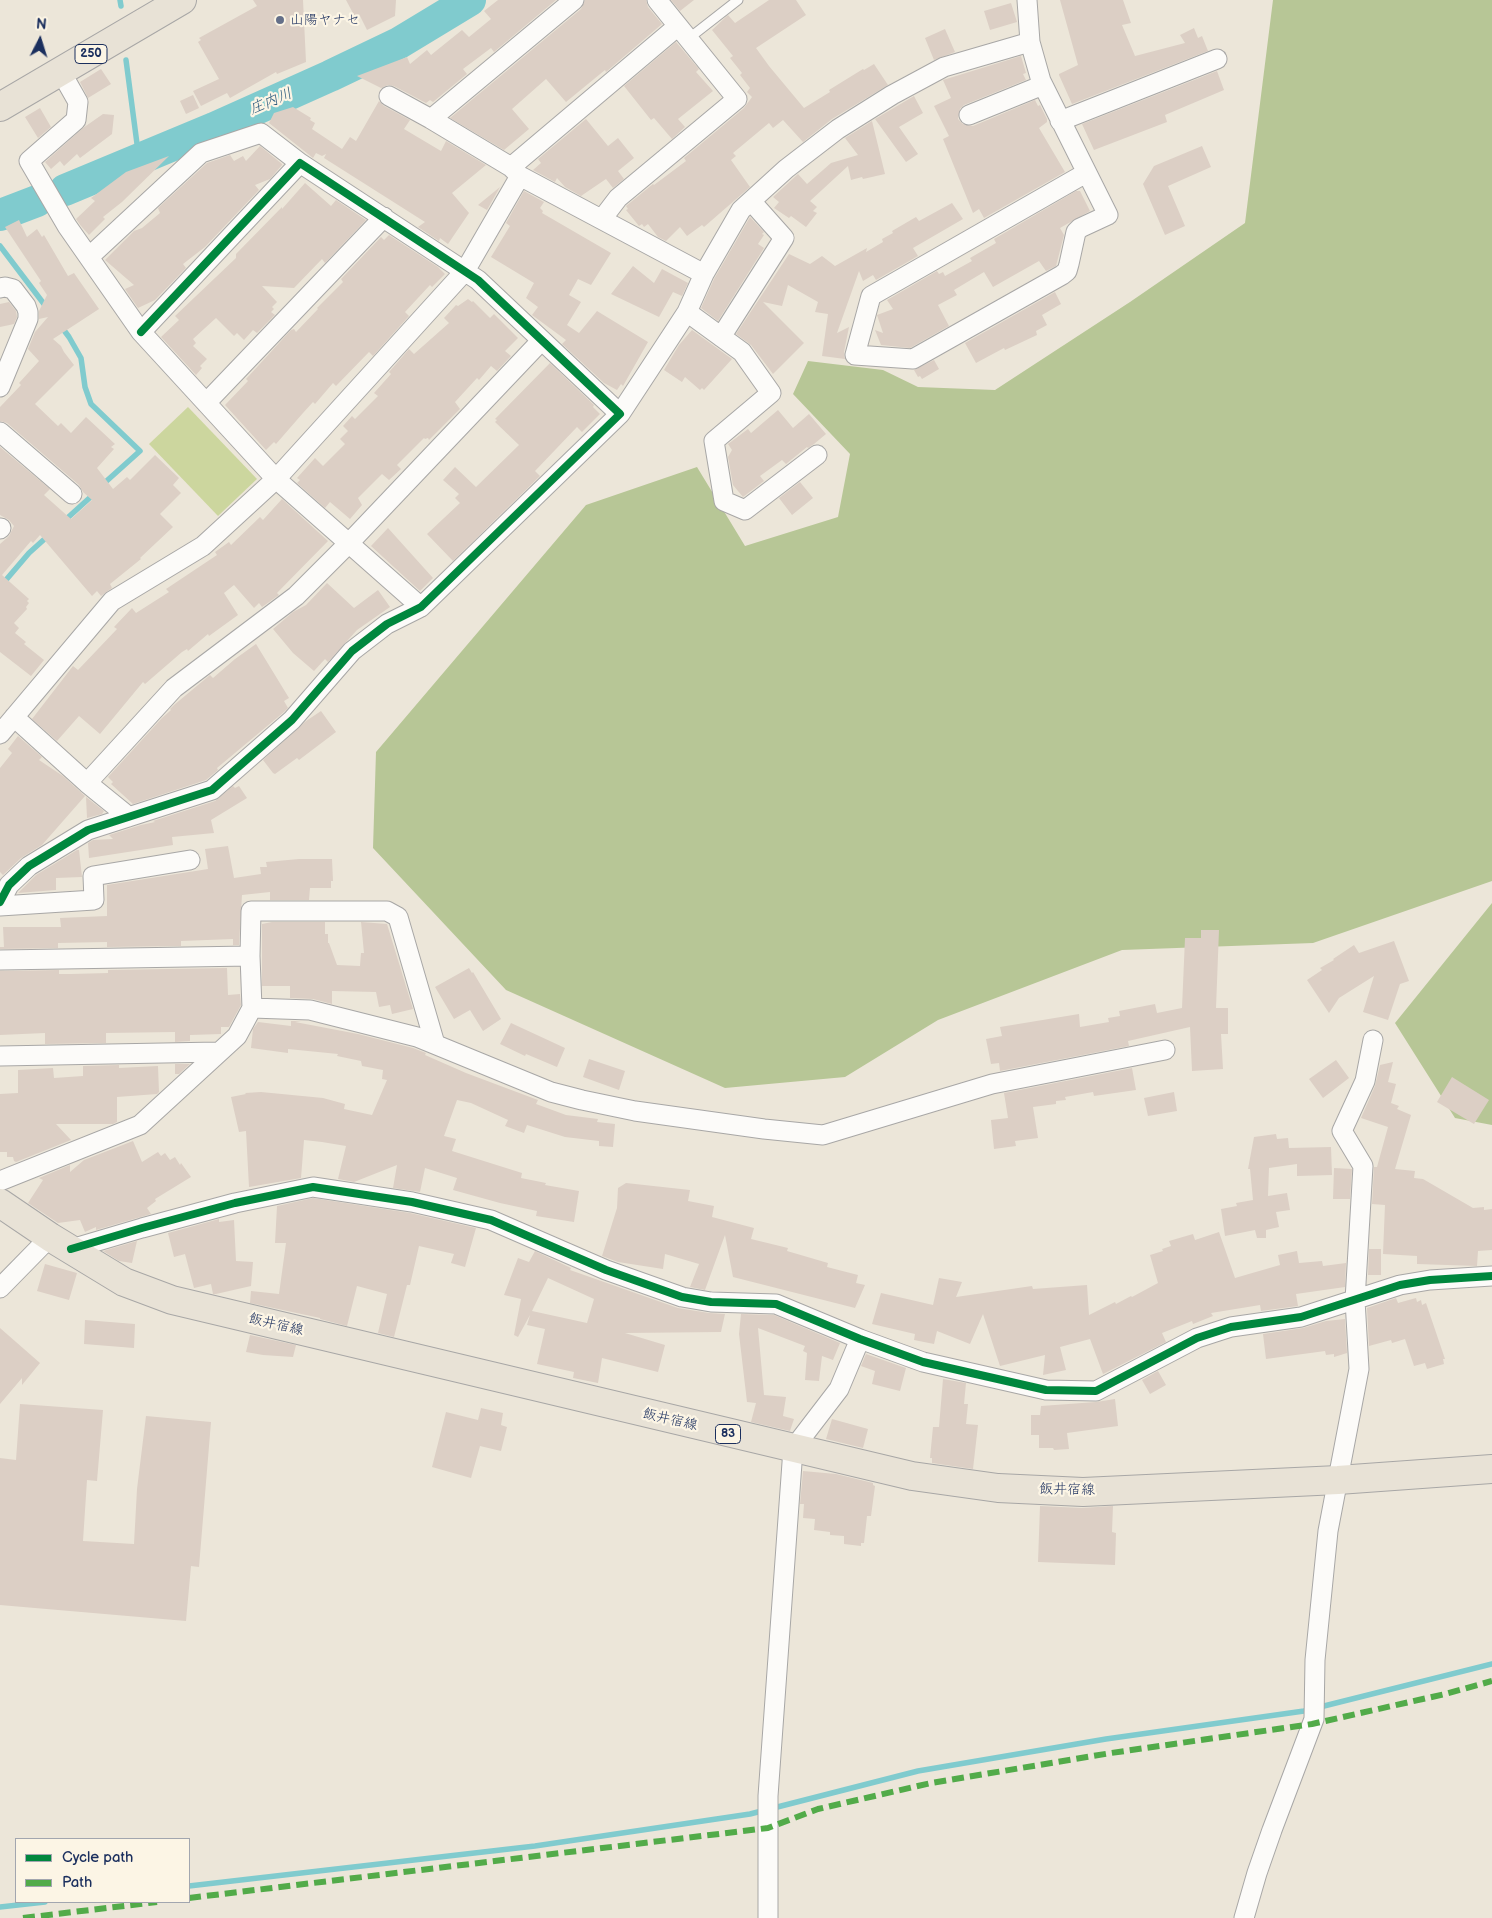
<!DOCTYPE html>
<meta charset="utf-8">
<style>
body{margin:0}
#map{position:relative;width:1492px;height:1918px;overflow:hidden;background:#ece6d9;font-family:"Balsamiq Sans",sans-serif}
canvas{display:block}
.legend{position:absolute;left:15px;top:1838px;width:175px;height:65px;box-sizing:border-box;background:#fcf5e5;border:1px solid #a2a6af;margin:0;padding:6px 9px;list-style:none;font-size:15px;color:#1b2f5e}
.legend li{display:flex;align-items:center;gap:10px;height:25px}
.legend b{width:25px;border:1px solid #a2a6af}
.north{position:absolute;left:15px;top:15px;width:50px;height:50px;-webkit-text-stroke:4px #fcf5e5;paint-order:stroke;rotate:5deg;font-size:14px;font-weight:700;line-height:20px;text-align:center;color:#1b2f5e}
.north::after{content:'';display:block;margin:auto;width:18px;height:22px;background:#1b2f5e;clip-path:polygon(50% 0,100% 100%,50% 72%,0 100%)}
</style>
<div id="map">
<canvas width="1492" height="1918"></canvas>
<ul class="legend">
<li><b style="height:6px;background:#00873e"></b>Cycle path</li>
<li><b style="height:6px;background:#52ab49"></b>Path</li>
</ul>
<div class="north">N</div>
</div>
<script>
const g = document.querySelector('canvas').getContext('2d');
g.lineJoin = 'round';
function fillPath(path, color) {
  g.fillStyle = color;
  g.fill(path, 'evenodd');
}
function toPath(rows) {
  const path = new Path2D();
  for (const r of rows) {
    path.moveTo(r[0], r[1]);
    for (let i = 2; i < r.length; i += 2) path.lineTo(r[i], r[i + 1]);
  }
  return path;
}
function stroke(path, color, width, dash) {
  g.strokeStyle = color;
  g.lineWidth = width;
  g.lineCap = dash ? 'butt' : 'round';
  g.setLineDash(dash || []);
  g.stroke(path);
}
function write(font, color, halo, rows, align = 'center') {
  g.font = font + ' "Balsamiq Sans","Klee One",sans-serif';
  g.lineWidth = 4.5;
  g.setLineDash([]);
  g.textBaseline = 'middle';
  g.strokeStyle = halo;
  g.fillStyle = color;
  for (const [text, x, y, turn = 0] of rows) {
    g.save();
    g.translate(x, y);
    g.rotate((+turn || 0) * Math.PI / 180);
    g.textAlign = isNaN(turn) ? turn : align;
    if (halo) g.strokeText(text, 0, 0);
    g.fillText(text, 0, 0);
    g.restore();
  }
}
fillPath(toPath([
 [188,407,257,479,218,516,149,444]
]), '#ccd69e');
fillPath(toPath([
 [1273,0,1492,0,1492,881,1313,943,1122,950,938,1020,845,1077,725,1088,506,990,373,848,376,752,586,505,697,467,745,546,838,517,850,454,793,394,808,361,883,370,918,387,995,390,1130,302,1245,223],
 [1492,903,1492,1125,1455,1118,1395,1023]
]), '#b7c696');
stroke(toPath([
 [120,0,121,6],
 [126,60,139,159],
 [0,246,47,308],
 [60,325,69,337,81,358,85,387,91,404,140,451,101,486],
 [63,522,95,493],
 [0,587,29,553,49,535],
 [189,1886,535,1846,750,1814,918,1771,1106,1739,1304,1711,1492,1664],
 [0,1907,45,1902]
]), '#80cbce', 5.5);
stroke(toPath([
 [65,190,214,128,330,76,399,43,470,0],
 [0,215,37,201]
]), '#80cbce', 32);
fillPath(toPath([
 [253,0,303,0,306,62,277,74,276,72,230,98,227,93,201,106,193,91,219,79,198,42,201,40,199,38,257,6],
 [346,0,396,0,395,16,367,30,359,14,355,17],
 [498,0,556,0,494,52,491,48,463,69,467,74,433,102,430,100,426,103,394,86,388,85,381,88,357,76,407,57,410,64,427,50,431,55,462,30,469,37,491,19,484,11],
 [585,0,646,0,648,7,662,24,606,72,605,70,566,102,546,79,512,109,529,129,504,150,450,118,581,9],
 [671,0,694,0,680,11],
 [769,0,796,0,806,15,756,48,769,66,804,108,830,92,829,90,863,69,864,70,874,64,888,85,832,119,803,142,783,120,773,128,769,123,733,153,736,156,731,160,750,187,704,227,702,225,687,236,680,227,666,241,658,237,648,224,644,227,642,224,639,226,626,210,628,209,626,206,653,184,654,185,686,161,684,158,744,108,752,97,747,92,750,88,740,75,742,73,730,58,733,56,712,30,728,15,735,23],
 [1060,0,1123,0,1131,23,1122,25,1135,56,1185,43,1180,35,1194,28,1198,38,1202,36,1208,51,1072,104,1059,75,1059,74,1078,65],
 [1011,3,1017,22,990,30,984,11],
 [945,29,955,52,934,60,925,38],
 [676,42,699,69,696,72,713,91,678,119,685,127,672,139,654,118,651,120,624,86],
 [1021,56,1026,73,1023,74,1026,80,964,105,960,109,958,119,963,124,973,126,1035,100,1038,106,1040,105,1047,119,1047,122,1039,128,1065,172,984,218,979,209,973,213,943,139,949,136,934,106,951,98,943,80],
 [101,69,111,84,88,98,80,82],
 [1217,71,1224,90,1165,115,1167,122,1094,150,1082,124],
 [193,95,199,108,186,114,180,101],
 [914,96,923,113,899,127,918,154,906,162,875,119],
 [379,101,384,106,410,120,404,129,441,151,446,141,486,165,452,193,469,213,448,244,440,238,439,241,418,227,425,222,324,158,326,154,322,156,316,153,313,158,269,123,274,113,293,107,311,118,310,120,315,123,312,129,342,149,350,137,356,141],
 [40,108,51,127,38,138,25,117],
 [103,114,114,115,112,134,80,158,77,154,64,166,60,161,51,169,45,162,83,128],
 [586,119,608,146,618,138,634,158,618,171,624,179,613,188,606,179,581,196,565,187,557,178,555,182,533,170,541,163,538,159],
 [872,121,885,174,863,179,862,177,851,180,848,166,810,201,817,207,813,211,817,213,806,227,791,216,789,218,774,208,779,202,773,197,798,174,807,184,831,163,858,155,845,138],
 [260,146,282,164,282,165,270,179,255,185,259,190,205,247,183,264,186,268,155,300,138,308,125,289,134,285,105,260,134,231,142,228,160,213,158,208,207,163,230,155,234,161,243,156,246,161],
 [1202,146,1211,167,1168,186,1185,226,1165,235,1143,184,1154,166],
 [169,156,122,202,103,217,105,219,89,235,81,226,76,219,95,201,91,198,126,172],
 [305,183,331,206,336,200,366,220,325,263,322,259,294,288,262,286,277,302,272,307,274,309,271,312,275,315,257,333,253,330,244,340,237,333,234,336,216,318,193,339,196,343,193,346,207,359,200,366,202,368,196,375,161,337,179,320,175,316,236,258,236,254,282,207,282,209],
 [500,187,487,210,478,205],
 [524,191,544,202,540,208,543,211,542,213,611,253,591,285,578,279,569,295,581,302,567,325,579,333,597,311,648,342,623,386,621,384,617,390,604,383,562,344,566,340,532,315,538,307,526,298,534,283,491,257,510,226,506,223],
 [1076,191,1080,191,1090,211,1060,228,1064,235,1056,266,1046,271,1039,261,993,287,984,272,954,290,957,295,938,305,949,326,910,348,881,345,875,330,883,333,877,315,893,309,887,300,937,271,939,274,943,272,945,276,972,261,970,258,996,243,994,239],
 [952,203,963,219,913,248,918,256,876,280,873,275,863,281,859,271,837,333,849,327,844,352,845,359,822,356,828,314,815,312,818,302,788,285,782,306,763,302,804,343,773,374,751,345,736,334,789,254,810,264,822,256,835,266,867,248,866,252,883,242,882,239,893,233,892,231,916,217,919,221],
 [750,217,764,232,762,234,764,235,758,244,764,248,718,321,701,308,714,279],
 [19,220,27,237,37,229,42,237,44,235,68,276,74,273,99,309,53,339,61,346,64,352,74,365,35,404,58,426,61,423,71,433,86,417,115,444,111,447,114,449,97,468,113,489,127,477,130,480,155,455,179,478,173,485,181,493,160,514,173,527,140,558,141,559,110,584,112,588,101,596,97,591,92,596,40,535,33,543,31,541,2,575,29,599,27,601,29,603,26,607,27,609,14,623,19,628,15,633,26,642,24,644,44,660,31,676,0,652,0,544,9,536,14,526,9,520,0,515,0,447,50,489,44,495,71,519,92,500,83,492,79,485,7,423,0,421,0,407,21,385,19,383,39,361,28,349,35,332,48,317,39,319,39,311,47,295,39,283,41,281,5,227],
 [389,235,438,267,445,274,432,287,430,285,405,312,409,316,373,356,369,352,336,386,333,383,315,404,313,402,303,413,276,444,274,442,266,450,225,405,248,381,246,379,291,330,294,329,296,332,318,309,317,308,343,282,341,279,381,237,384,240],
 [633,266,654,283,662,269,688,283,682,296,673,292,659,317,611,294],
 [1055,292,1061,304,1042,315,1047,325,1036,331,1037,335,1005,350,1004,348,976,363,965,343],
 [468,299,472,302,473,301,490,318,494,314,518,338,505,351,511,356,497,371,491,366,479,380,477,378,455,402,460,409,429,440,428,438,425,439,424,438,397,465,401,469,389,480,382,474,358,498,362,505,350,519,330,502,325,508,297,483,300,480,297,478,315,458,323,466,345,444,340,439,348,431,343,426,352,416,355,419,378,396,374,393,391,374,389,372,409,349,414,354,449,323,444,318,456,305,458,306],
 [9,302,16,311,17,317,14,324,0,327,0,304],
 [692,330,732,359,704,390,702,388,700,390,685,377,682,382,664,370,679,345],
 [934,360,939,369,922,379,920,376,918,377,914,370],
 [550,363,594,405,593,407,600,414,582,432,577,427,535,471,540,476,453,561,427,534,460,503,455,498,459,494,443,480,455,467,476,487,519,445,495,422,497,420,495,419],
 [778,410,793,428,809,414,826,434,814,444,808,448,807,447,786,464,782,460,760,476,764,481,743,497,733,485,728,457,732,450,728,444,748,429,751,433],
 [800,482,813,498,792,515,779,498],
 [282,499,328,541,277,593,279,595,262,607,259,603,254,608,234,585,224,593,238,615,209,636,208,634,188,651,187,649,182,652,145,684,143,682,100,734,79,716,57,741,32,719,73,666,78,670,117,629,114,627,132,608,136,613,169,592,166,589,217,555,215,552,229,542,231,545,260,517,263,520],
 [388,528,433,578,420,591,371,546],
 [327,583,354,608,378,590,390,607,357,630,328,662,325,659,314,671,293,653,273,629,293,612,306,605],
 [256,644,289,698,284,701,288,708,284,712,217,768,218,770,206,780,133,804,111,784,113,782,108,777,162,718,171,710,170,709,174,705,210,675,213,678,235,659],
 [321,711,336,732,299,760,297,758,275,774,273,773,263,760,306,721],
 [18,736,42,757,39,760,63,776,85,796,42,845,21,858,3,875,0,872,0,768,12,753,8,749],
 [233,786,235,788,239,786,247,798,211,820,214,833,172,837,173,845,89,858,88,843,93,840,113,839,109,835,141,825,155,822,153,821,215,801],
 [86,797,104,811,102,814,87,818],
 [228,846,234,878,261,874,260,867,267,867,266,862,299,859,332,859,333,881,331,881,331,888,310,888,309,900,270,900,270,892,242,895,239,945,233,945,233,939,181,941,181,946,107,947,107,942,58,943,58,948,0,949,0,947,4,947,3,927,61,927,60,918,107,916,107,885,208,869,205,849],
 [77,850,79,850,82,877,56,878,56,890,18,893,36,875],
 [272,922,325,922,325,934,328,934,328,943,329,943,337,965,360,966,361,953,364,953,361,922,387,924,413,1009,392,1014,390,1005,379,1007,376,992,332,991,332,1004,313,999,290,998,290,986,262,986,262,924],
 [1201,930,1219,930,1216,1008,1228,1008,1228,1034,1221,1034,1223,1069,1192,1071,1190,1027,1128,1041,1129,1046,1000,1071,999,1063,991,1064,986,1039,1002,1036,1000,1027,1079,1014,1080,1027,1109,1022,1108,1018,1120,1016,1119,1011,1155,1004,1157,1013,1182,1008,1185,938,1201,938],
 [1394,941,1409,981,1400,984,1388,1020,1363,1012,1374,976,1339,998,1329,1013,1307,980,1322,970,1320,968,1334,960,1333,959,1354,945,1359,953],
 [227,968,228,995,240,994,241,1005,229,1027,221,1027,221,1034,190,1035,190,1041,175,1042,175,1032,106,1033,106,1043,45,1044,45,1033,0,1035,0,971,59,970,59,974,71,974,108,973,108,970],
 [469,968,472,973,473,972,501,1019,483,1031,470,1010,454,1019,435,987],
 [291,1021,301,1021,295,1022,358,1034,413,1048,426,1053,425,1055,466,1073,538,1100,536,1104,566,1115,598,1119,597,1122,615,1124,613,1147,599,1146,599,1141,565,1137,527,1125,524,1133,505,1126,508,1120,471,1103,457,1100,444,1136,456,1139,452,1151,522,1173,521,1178,546,1183,545,1185,579,1191,574,1222,536,1216,537,1211,500,1203,453,1190,457,1178,425,1168,420,1192,393,1188,397,1165,354,1182,338,1179,346,1146,322,1142,304,1140,301,1178,249,1187,246,1131,239,1132,231,1097,246,1094,245,1093,261,1092,323,1098,345,1104,344,1109,372,1115,387,1080,382,1079,383,1070,362,1066,361,1061,337,1056,338,1054,288,1049,288,1053,251,1048,253,1029,258,1022,291,1026],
 [511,1023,565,1048,557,1067,526,1054,525,1056,500,1044],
 [589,1059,625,1071,619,1090,583,1077],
 [1336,1060,1349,1078,1323,1098,1309,1079],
 [1393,1062,1388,1082,1396,1084,1391,1103,1399,1106,1397,1109,1411,1115,1395,1169,1415,1171,1414,1178,1423,1179,1473,1208,1484,1207,1484,1210,1492,1209,1492,1250,1478,1251,1477,1266,1417,1264,1417,1256,1383,1254,1385,1205,1372,1204,1374,1167,1377,1167,1388,1127,1361,1118,1375,1086,1380,1065],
 [175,1064,190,1064,179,1074,175,1074],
 [119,1065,119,1068,158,1066,159,1092,157,1094,117,1097,117,1122,113,1124,56,1124,71,1140,16,1162,14,1161,13,1157,7,1157,7,1152,0,1152,0,1094,18,1093,18,1070,53,1068,54,1078,83,1076,83,1066],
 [1132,1068,1136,1090,1094,1096,1093,1092,1065,1097,1066,1100,1056,1101,1056,1104,1033,1107,1038,1138,1015,1141,1016,1146,994,1149,991,1120,1008,1118,1004,1093],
 [1452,1077,1489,1100,1474,1124,1437,1102],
 [1174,1092,1177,1111,1148,1116,1144,1098],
 [1276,1134,1277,1139,1288,1138,1289,1148,1331,1147,1332,1175,1297,1176,1297,1164,1269,1168,1268,1196,1287,1193,1290,1210,1276,1212,1279,1227,1266,1230,1266,1238,1257,1238,1255,1230,1225,1236,1221,1209,1237,1206,1236,1203,1253,1200,1250,1169,1248,1169,1254,1137],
 [133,1141,142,1162,158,1152,161,1156,165,1153,170,1160,175,1157,180,1165,181,1163,191,1177,155,1199,156,1201,147,1208,151,1214,96,1230,96,1227,85,1232,80,1220,58,1223,28,1203,43,1180,39,1178,70,1165,70,1172,84,1160],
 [1334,1168,1352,1169,1350,1199,1333,1199],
 [626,1183,690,1190,688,1201,714,1206,712,1217,754,1228,751,1239,788,1248,787,1251,828,1263,827,1267,858,1275,856,1283,865,1285,855,1308,733,1277,725,1235,705,1290,690,1287,699,1264,665,1254,663,1269,618,1262,602,1256,617,1208,618,1188],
 [313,1198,410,1213,476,1228,465,1267,451,1263,454,1254,419,1246,410,1285,407,1285,394,1337,378,1333,387,1294,357,1286,347,1326,320,1319,320,1318,250,1303,251,1291,279,1294,286,1243,275,1243,277,1206],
 [219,1219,219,1222,234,1220,236,1261,253,1262,251,1286,216,1294,213,1294,211,1284,194,1288,185,1254,174,1257,168,1233],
 [1219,1232,1235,1278,1280,1265,1278,1255,1297,1251,1299,1263,1322,1261,1323,1266,1346,1263,1345,1287,1296,1294,1298,1306,1261,1311,1260,1305,1211,1313,1213,1316,1193,1324,1192,1321,1162,1333,1166,1342,1103,1374,1090,1339,1060,1347,1066,1370,1043,1375,1045,1355,1000,1366,983,1314,970,1344,937,1331,934,1344,914,1340,915,1334,872,1324,881,1293,933,1305,939,1278,962,1282,956,1297,1032,1286,1033,1289,1087,1285,1089,1315,1115,1302,1116,1304,1131,1296,1132,1297,1158,1283,1150,1255,1163,1251,1162,1249,1171,1246,1169,1241,1193,1234,1195,1240],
 [137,1241,132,1263,119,1261,103,1251],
 [1369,1249,1381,1249,1381,1275,1368,1275],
 [535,1251,571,1268,570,1270,678,1308,709,1313,725,1314,721,1332,625,1333,665,1345,658,1372,602,1358,598,1383,573,1378,574,1372,537,1364,545,1329,527,1325,530,1315,518,1337,514,1335,521,1299,504,1295,518,1258,529,1262],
 [548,1278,594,1299,587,1323,532,1311],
 [45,1264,77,1273,69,1300,37,1291],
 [1396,1298,1398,1303,1416,1298,1417,1302,1421,1300,1422,1305,1426,1303,1445,1359,1443,1359,1444,1364,1427,1369,1425,1363,1414,1366,1405,1339,1392,1343,1391,1340,1369,1346,1367,1308],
 [741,1314,774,1315,840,1343,833,1360,822,1356,819,1381,805,1380,807,1353,803,1351,805,1346,758,1328,764,1395,786,1397,783,1416,794,1419,790,1431,751,1422,756,1403,747,1402,739,1334],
 [1345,1319,1347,1353,1334,1357,1334,1354,1326,1355,1325,1351,1266,1359,1263,1334,1303,1328,1326,1321],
 [85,1320,135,1324,134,1348,84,1344],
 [0,1328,40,1363,22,1385,22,1378,0,1404],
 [250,1335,296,1345,293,1357,263,1355,246,1352],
 [866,1354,906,1368,900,1391,872,1384,875,1371,861,1366],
 [1158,1371,1166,1385,1150,1394,1142,1380],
 [943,1379,966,1383,964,1404,968,1404,966,1424,978,1425,973,1469,932,1463,932,1458,930,1458,933,1427,939,1427],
 [1115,1399,1118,1426,1067,1433,1069,1449,1054,1450,1053,1448,1039,1448,1039,1435,1031,1435,1031,1415,1040,1415,1041,1406,1096,1402],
 [20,1404,103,1410,97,1481,87,1480,83,1541,134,1544,137,1489,146,1416,211,1422,199,1567,191,1566,186,1621,0,1605,0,1458,16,1460],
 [481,1408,503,1413,501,1425,507,1427,501,1451,480,1446,471,1478,432,1467,446,1412,478,1420],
 [832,1419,868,1429,863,1448,826,1439],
 [803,1471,836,1474,873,1483,873,1485,875,1486,871,1516,867,1516,864,1543,861,1543,861,1546,844,1544,844,1536,830,1535,830,1532,814,1530,815,1519,803,1518,804,1504,800,1504],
 [1040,1506,1082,1508,1113,1506,1112,1532,1116,1533,1115,1565,1038,1562]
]), '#dccfc5');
const lane = toPath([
 [688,39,738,0]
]);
const street = toPath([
 [574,0,431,119,511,167,520,176,704,274],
 [1027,0,1030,42,1041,81,1108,215,1080,228,1076,232,1069,264,1067,271,1062,275,913,359,855,355,871,296,1086,173],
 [61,72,78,102,76,120,29,161,67,226,141,332,276,479,421,607],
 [389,96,431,119],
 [969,115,1043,85],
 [1060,121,1217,59],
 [511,167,678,26],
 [602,219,618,198,737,99,657,0],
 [89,257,201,153,261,133,300,163],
 [0,288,5,287,13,289,26,306,28,312,28,319,0,387],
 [687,312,742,352,771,393,714,441,724,501,745,510,817,455],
 [721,337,784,238,751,201],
 [206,403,384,217],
 [620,414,687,312,704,274,741,210,786,169,838,129,892,95,944,67,1030,42],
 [0,432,72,494],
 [0,529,1,528],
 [14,717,87,783,129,817],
 [0,734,112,601,203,546,276,479,465,271,520,176],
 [87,783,174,688,296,596,350,542,541,341],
 [0,902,9,885,29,866,88,830,212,790,292,720,352,651,387,624,421,607,620,414,478,280,300,163,141,332],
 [0,906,94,900,93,876,190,860],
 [250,956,251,911,387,911,398,917,435,1044],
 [0,960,250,956,252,1008,237,1036,140,1125,0,1181],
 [252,1008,310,1010,417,1037,551,1092,582,1100,635,1111,764,1129,823,1135,992,1084,1165,1050],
 [0,1056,218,1052],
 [71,1249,142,1228,235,1203,313,1187,412,1202,491,1220,606,1270,682,1297,711,1302,776,1304,860,1339,923,1362,1046,1390,1096,1391,1197,1338,1231,1327,1301,1317,1400,1285,1430,1280,1492,1276],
 [0,1288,50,1237],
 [768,1918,768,1796,793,1449,839,1389,860,1339],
 [1244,1918,1257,1873,1272,1830,1314,1719,1315,1660,1328,1531,1359,1369,1355,1300,1363,1166,1342,1131,1365,1081,1373,1040]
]);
const primary = toPath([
 [0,1203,50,1237,124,1282,172,1300,912,1476,998,1488,1083,1492,1338,1480,1492,1469]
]);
const highway = toPath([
 [0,107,182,0]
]);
stroke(lane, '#a8a7a6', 11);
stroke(street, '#a8a7a6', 21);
stroke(primary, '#a8a7a6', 30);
stroke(highway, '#a8a7a6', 30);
stroke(lane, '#fcfbf9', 9);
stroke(street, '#fcfbf9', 19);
stroke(primary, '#e8e2d6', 28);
stroke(highway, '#e8e2d6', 28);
stroke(toPath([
 [189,1898,768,1828,818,1809,931,1783,1111,1753,1312,1724,1445,1694,1492,1681],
 [23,1918,157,1902]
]), '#52ab49', 6, [12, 6]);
stroke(toPath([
 [0,902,9,885,29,866,88,830,212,790,292,720,352,651,387,624,421,607,620,414,478,280,300,163,141,332],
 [71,1249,142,1228,235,1203,313,1187,412,1202,491,1220,606,1270,682,1297,711,1302,776,1304,860,1339,923,1362,1046,1390,1096,1391,1197,1338,1231,1327,1301,1317,1400,1285,1430,1280,1492,1276]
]), '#00873e', 8);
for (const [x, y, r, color] of [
 [280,20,5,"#646f89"]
]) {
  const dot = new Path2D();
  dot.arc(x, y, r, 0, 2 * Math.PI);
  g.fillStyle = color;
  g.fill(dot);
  stroke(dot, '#fcf5e5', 2);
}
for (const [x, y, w] of [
 [91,54,32],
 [728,1434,25]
]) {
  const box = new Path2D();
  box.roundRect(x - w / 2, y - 9.5, w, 19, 4);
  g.fillStyle = '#fcf5e5';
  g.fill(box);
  stroke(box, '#1b2f5e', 1);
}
write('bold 12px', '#1b2f5e', null, [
 ["250",91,54],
 ["83",728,1434]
]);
write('14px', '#1b2f5e', '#fcf5e5', [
 ["山陽ヤナセ",290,20]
], 'left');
write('14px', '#1b2f5e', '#fcf5e5', [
 ["飯井宿線",276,1325,13],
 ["飯井宿線",670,1420,13],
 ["飯井宿線",1067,1490,1]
]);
write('italic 15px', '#2b5a7e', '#fcf5e5', [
 ["庄内川",271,102,-23]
]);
</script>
